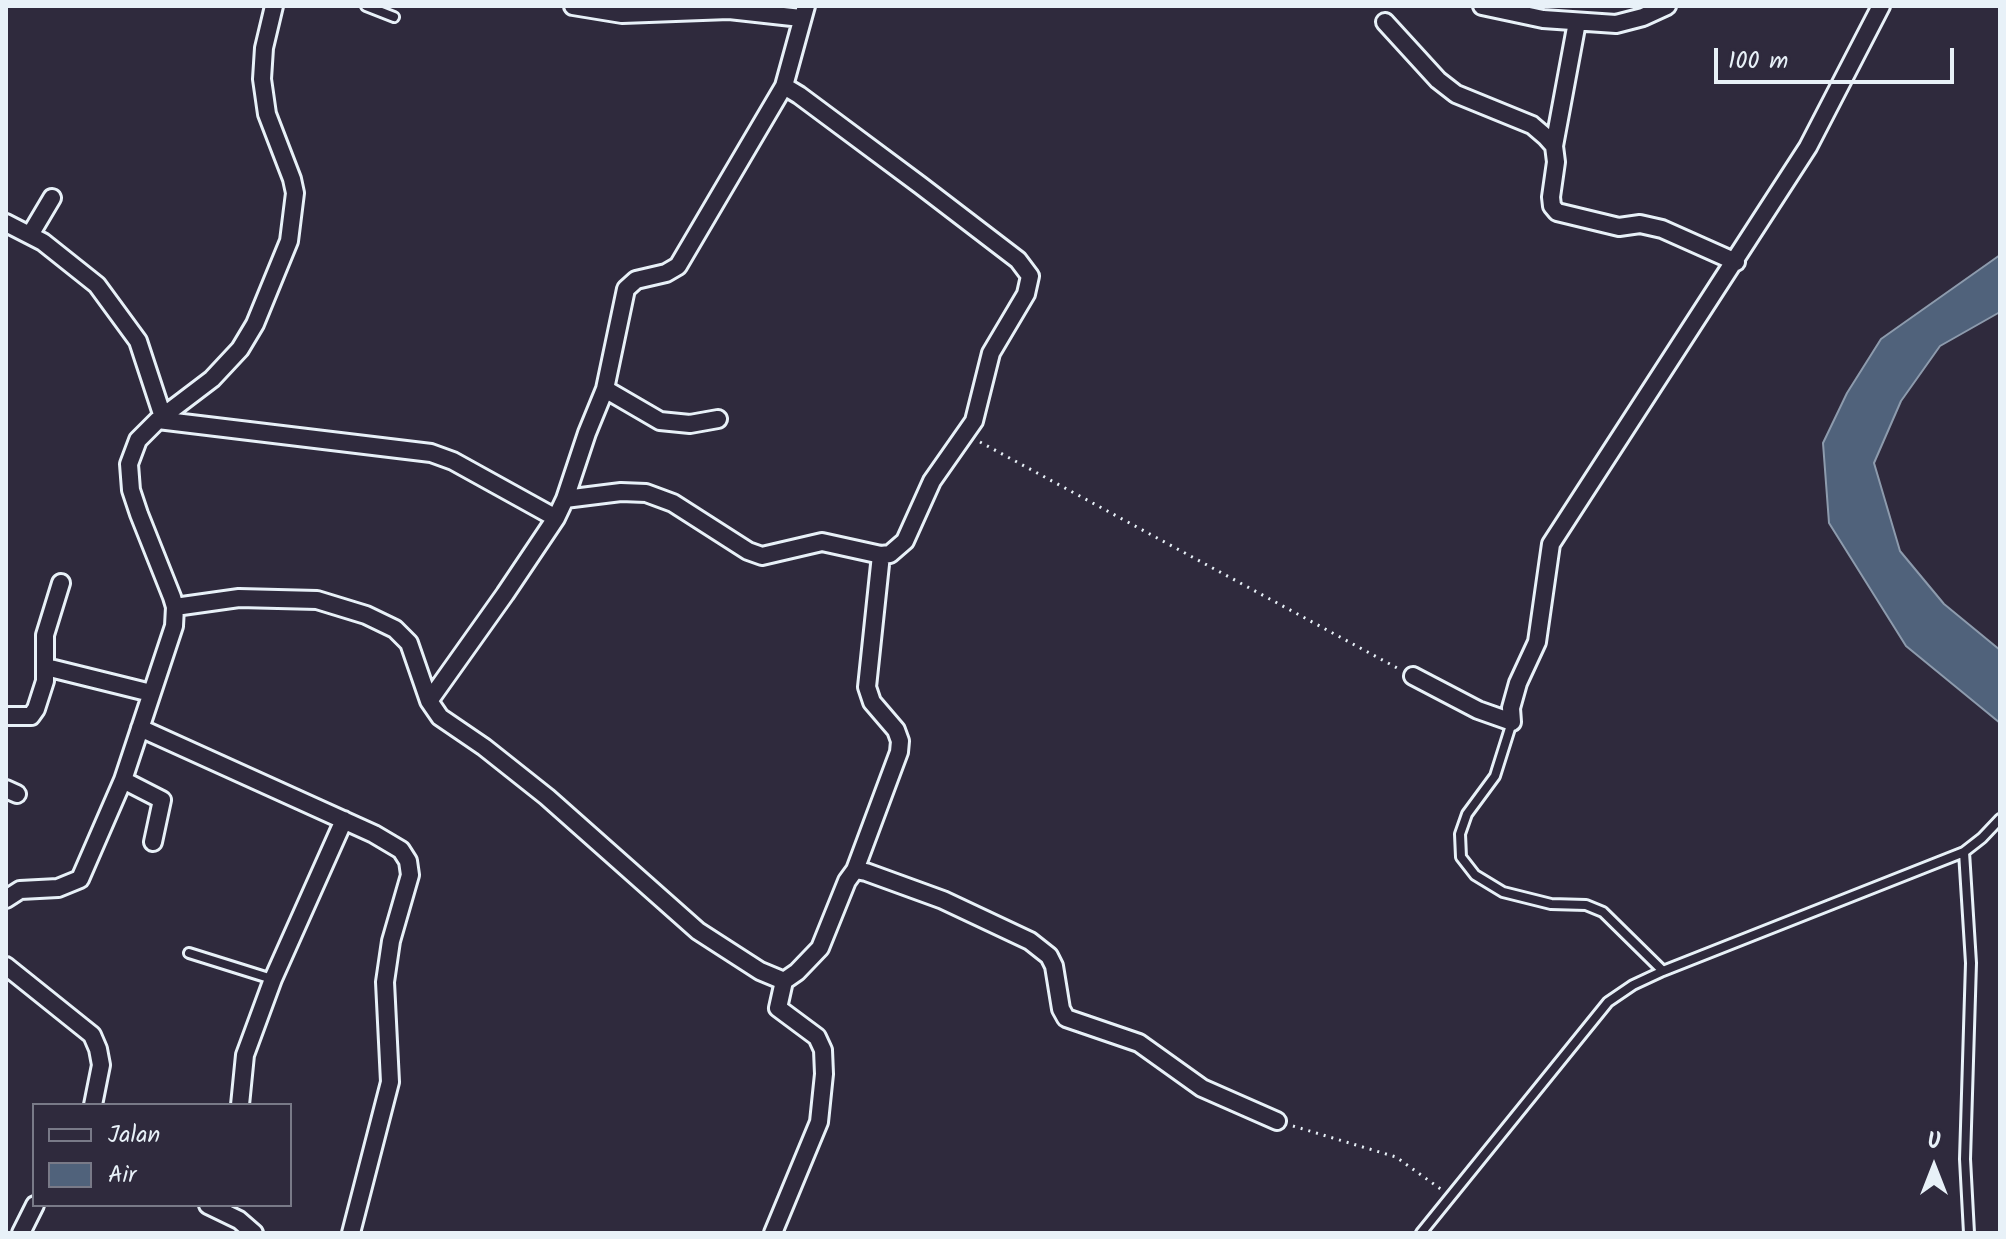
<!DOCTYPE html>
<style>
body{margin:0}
#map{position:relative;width:2006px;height:1239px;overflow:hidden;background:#2f2a3d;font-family:Kalam,sans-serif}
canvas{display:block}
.frame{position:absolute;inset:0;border:8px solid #e8f1f8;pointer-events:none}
.legend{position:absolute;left:32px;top:1103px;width:260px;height:104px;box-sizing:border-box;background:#2f2a3d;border:2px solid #797a88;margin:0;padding:10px 14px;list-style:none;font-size:24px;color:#e8f1f8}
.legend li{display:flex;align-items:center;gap:16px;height:40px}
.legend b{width:40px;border:2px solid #797a88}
.north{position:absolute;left:1894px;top:1127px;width:80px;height:80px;-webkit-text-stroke:6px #2f2a3d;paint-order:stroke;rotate:0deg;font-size:22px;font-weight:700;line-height:32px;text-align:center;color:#e8f1f8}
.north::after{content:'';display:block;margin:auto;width:28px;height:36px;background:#e8f1f8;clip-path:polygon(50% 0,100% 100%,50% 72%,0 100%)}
.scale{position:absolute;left:1714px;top:48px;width:240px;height:36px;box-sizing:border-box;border:4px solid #e8f1f8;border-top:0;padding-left:10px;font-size:24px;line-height:28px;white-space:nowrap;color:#e8f1f8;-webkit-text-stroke:6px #2f2a3d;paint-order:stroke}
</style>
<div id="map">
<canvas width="2006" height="1239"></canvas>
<div class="frame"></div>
<ul class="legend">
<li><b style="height:10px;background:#2f2a3d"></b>Jalan</li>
<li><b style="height:22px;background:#50627b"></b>Air</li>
</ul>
<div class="north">U</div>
<div class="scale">100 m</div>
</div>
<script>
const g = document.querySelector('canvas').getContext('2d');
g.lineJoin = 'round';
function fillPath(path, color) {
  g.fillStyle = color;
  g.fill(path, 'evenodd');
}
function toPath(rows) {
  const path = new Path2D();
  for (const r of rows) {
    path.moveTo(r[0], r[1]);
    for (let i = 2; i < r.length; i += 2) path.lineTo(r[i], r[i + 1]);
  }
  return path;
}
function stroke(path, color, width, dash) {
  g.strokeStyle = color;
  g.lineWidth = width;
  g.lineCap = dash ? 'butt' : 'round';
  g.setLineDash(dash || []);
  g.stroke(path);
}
const water = toPath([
 [2000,255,2000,312,1940,346,1901,401,1874,463,1900,551,1944,604,2000,650,2000,723,1906,646,1829,523,1823,443,1847,393,1881,339,2000,255]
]);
fillPath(water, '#50627b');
stroke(water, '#8d9bad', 2);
const lane = toPath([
 [366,6,394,17],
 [1512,722,1495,776,1467,814,1460,834,1461,857,1475,875,1503,892,1551,904,1586,905,1603,912,1663,971],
 [1964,852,1971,963,1965,1159,1969,1233],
 [189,953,272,979],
 [1421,1233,1608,1002,1633,985,1663,971,1964,852,1982,838,2000,819]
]);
const street = toPath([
 [573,6,622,14,729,10,801,18],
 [1482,6,1543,19,1616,24,1643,17,1667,6],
 [1385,22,1438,80,1456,94,1532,125,1546,137,1554,146,1556,162,1551,197,1552,206,1557,212,1619,227,1640,224,1662,229,1736,262],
 [1554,146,1577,22],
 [6,223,43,242,97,285,138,341,163,417],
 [30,235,52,198],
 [605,389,660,421,690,424,718,419],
 [158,420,431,453,453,461,556,518],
 [565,499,621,492,646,493,673,503,748,551,762,556,822,542,881,555,890,554,905,541,932,481,974,421,991,353,1026,294,1030,276,1018,260,920,185,799,95,784,86,806,6],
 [175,607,239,598,317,600,366,615,395,629,409,643,429,701,440,717,484,747,547,797,698,931,760,971,784,981,797,972,820,948,847,881,855,870,866,872,943,900,1030,941,1049,956,1054,966,1061,1009,1066,1018,1139,1043,1202,1088,1277,1121],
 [46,667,151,693],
 [1413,676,1478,710,1512,722,1511,708,1518,683,1537,642,1551,544,1808,147,1881,6],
 [429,701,505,594,556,518,565,499,587,433,605,389,626,289,636,280,666,273,678,266,784,86],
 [6,716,31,716,36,709,45,681,45,635,61,583],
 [140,728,374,834,401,850,408,861,410,875,391,941,385,982,390,1082,351,1233],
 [123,780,162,800,153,842],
 [6,789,17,794],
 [855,870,899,752,900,741,896,730,872,702,867,687,881,555],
 [6,899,20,890,58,888,80,879,123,780,174,626,175,607,172,597,139,514,131,490,129,464,138,440,158,420,212,379,240,349,255,324,289,241,295,193,292,179,267,114,262,79,264,48,274,6],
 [6,966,92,1035,98,1049,101,1065,93,1105],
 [240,1105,245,1055,273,979,344,820],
 [208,1205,239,1220,254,1233],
 [21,1233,35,1205],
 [773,1233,819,1122,824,1074,823,1050,817,1037,778,1008,784,981]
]);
stroke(lane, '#e8f1f8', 14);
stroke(street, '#e8f1f8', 22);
stroke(toPath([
 [980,442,1399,669],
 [1293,1126,1396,1157,1442,1190]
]), '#e8f1f8', 3, [2, 6]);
stroke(lane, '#2f2a3d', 8);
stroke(street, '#2f2a3d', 16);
</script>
